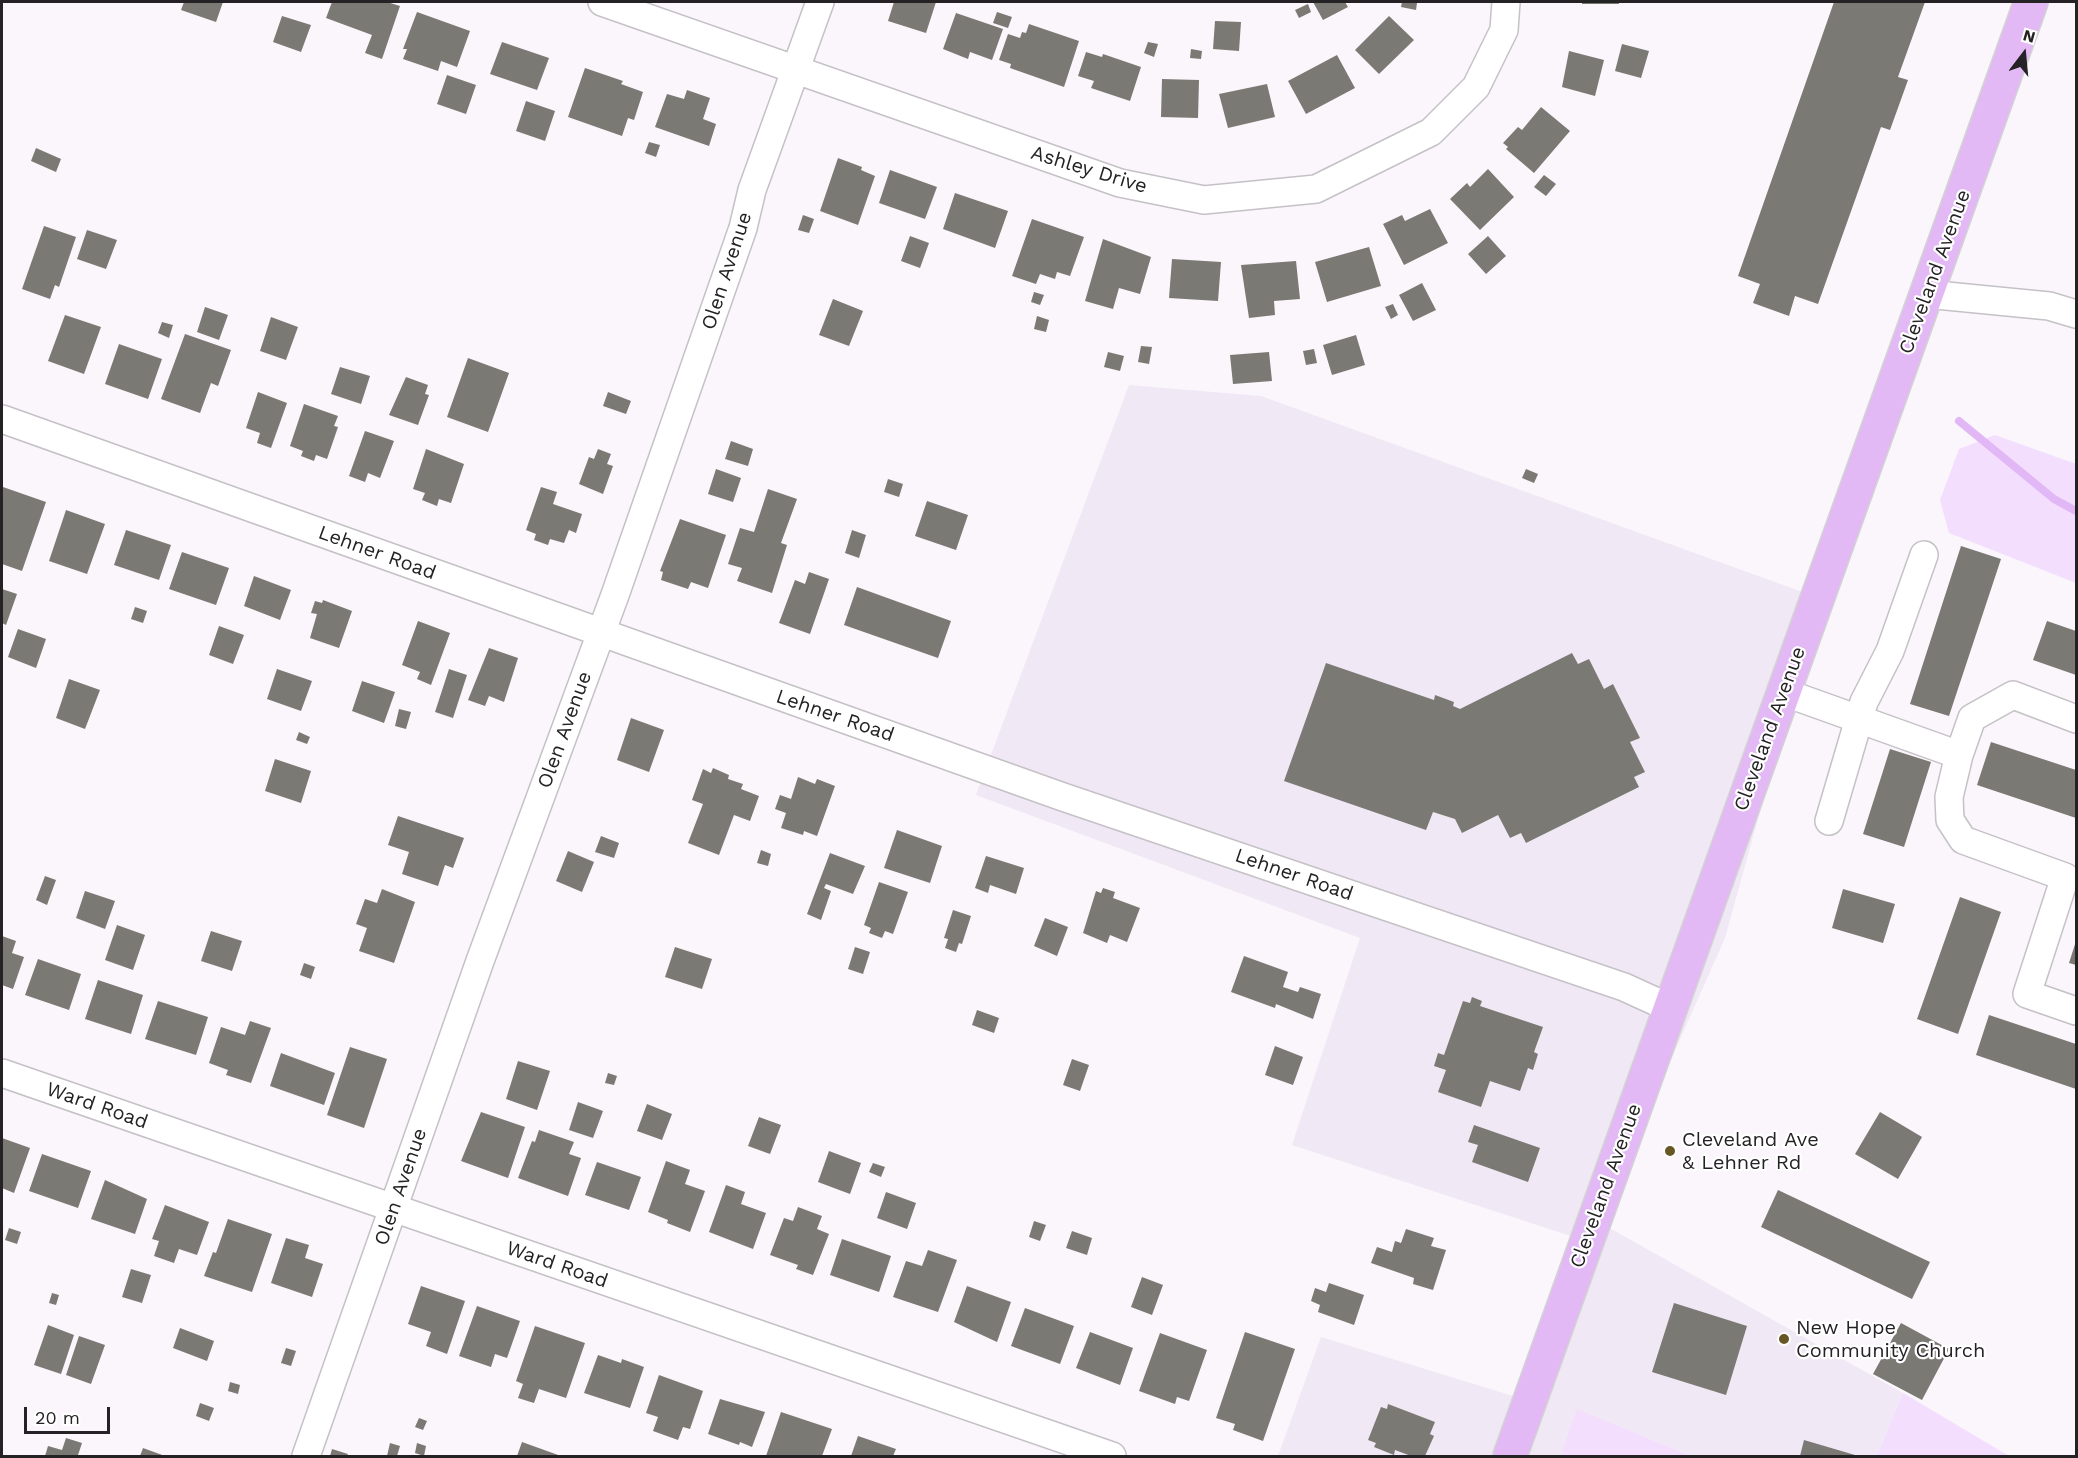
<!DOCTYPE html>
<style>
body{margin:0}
#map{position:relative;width:2078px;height:1458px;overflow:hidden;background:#faf6fc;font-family:"Work Sans",sans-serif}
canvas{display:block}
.frame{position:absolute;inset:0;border:3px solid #242224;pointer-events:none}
.north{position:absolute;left:1994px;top:24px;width:60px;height:60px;-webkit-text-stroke:4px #fff;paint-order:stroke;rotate:16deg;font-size:16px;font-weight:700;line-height:24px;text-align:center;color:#242224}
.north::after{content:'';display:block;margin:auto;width:21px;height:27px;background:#242224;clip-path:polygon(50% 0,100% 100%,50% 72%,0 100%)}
.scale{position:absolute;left:24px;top:1407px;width:86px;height:27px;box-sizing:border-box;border:3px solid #242224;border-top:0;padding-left:8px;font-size:18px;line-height:21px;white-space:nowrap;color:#242224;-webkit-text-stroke:4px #fff;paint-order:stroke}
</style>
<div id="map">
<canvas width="2078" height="1458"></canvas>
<div class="frame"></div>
<div class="north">N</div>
<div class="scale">20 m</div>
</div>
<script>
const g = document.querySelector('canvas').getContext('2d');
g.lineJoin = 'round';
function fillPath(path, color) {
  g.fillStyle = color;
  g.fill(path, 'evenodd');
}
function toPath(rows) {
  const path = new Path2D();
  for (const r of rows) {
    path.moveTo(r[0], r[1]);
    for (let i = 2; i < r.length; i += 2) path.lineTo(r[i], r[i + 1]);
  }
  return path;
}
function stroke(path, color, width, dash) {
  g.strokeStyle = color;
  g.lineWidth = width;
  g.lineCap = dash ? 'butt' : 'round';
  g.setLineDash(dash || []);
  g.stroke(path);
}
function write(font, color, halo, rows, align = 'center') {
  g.font = font + ' "Work Sans",sans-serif';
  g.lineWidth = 4.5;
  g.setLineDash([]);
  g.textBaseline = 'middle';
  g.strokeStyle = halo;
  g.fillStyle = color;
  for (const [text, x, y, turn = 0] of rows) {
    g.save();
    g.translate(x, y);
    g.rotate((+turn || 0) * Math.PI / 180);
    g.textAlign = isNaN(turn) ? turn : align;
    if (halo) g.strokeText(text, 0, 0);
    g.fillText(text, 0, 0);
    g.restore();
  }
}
fillPath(toPath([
 [1129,385,1261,396,1819,598,1725,938,1599,1222,1903,1393,1877,1456,1691,1456,1578,1410,1560,1456,1278,1456,1321,1337,1539,1404,1589,1242,1292,1145,1360,938,976,795]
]), '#f1e8f5');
fillPath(toPath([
 [1995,435,2076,464,2076,583,1949,533,1940,500,1959,449],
 [1903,1393,2009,1456,1877,1456],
 [1577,1409,1691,1456,1560,1456]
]), '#f3defe');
stroke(toPath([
 [1959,421,2054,499,2076,511]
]), '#e1b8f5', 8);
fillPath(toPath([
 [184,2,223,2,216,22,181,10],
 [332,2,387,2,400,6,382,59,365,53,372,35,326,18],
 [894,2,936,2,926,33,888,21],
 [1313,2,1345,2,1348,7,1323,20],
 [1402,2,1417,3,1416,10,1401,7],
 [1582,2,1619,2,1619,4,1582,4],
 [1834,2,1925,2,1898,77,1908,80,1890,130,1881,127,1818,304,1795,296,1789,316,1753,303,1760,284,1738,276],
 [1308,4,1311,12,1299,18,1295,10],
 [417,12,470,31,457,67,441,61,438,71,403,59,407,49,403,49],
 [997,12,1012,17,1008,28,993,23],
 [956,13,1003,29,992,60,970,52,968,59,943,49],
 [282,16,311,25,301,52,273,42],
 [1389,16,1414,40,1379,74,1355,50],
 [1215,21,1241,22,1239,51,1213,49],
 [1029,24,1079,41,1064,87,1010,68,1011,64,999,60,1008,34,1020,38,1022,32,1026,33],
 [502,42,549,58,537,90,490,74],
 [1148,42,1158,44,1154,57,1144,53],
 [1622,44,1649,51,1641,78,1615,71],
 [1191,49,1202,51,1201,59,1190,58],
 [1569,51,1604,60,1595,96,1562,87],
 [1086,52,1102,57,1103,54,1141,67,1130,101,1091,88,1094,81,1078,76],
 [1337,55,1355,88,1306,114,1288,81],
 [585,68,623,81,621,84,643,92,634,120,628,118,622,136,568,117],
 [447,75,476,85,466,114,437,104],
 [1162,79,1199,80,1198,118,1161,117],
 [1267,84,1275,117,1228,128,1219,94],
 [687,90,710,98,703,119,716,124,709,146,655,127,667,94,684,99],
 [526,101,555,111,545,141,516,131],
 [1541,107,1570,131,1534,173,1506,149,1508,147,1503,143,1518,127,1522,130],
 [649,142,660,145,656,157,645,153],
 [36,148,61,159,56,172,31,161],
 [838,158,862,167,861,170,875,176,858,225,820,211],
 [1488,169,1514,197,1480,230,1450,199,1467,183,1470,187],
 [890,170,937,187,925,219,879,203],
 [1544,175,1556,184,1546,196,1534,187],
 [955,193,1008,211,995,248,943,229],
 [1430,209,1448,243,1404,265,1383,224,1402,215,1405,221],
 [803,215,814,219,809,233,798,230],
 [1032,219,1084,237,1070,276,1057,272,1055,279,1040,274,1036,284,1012,276],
 [44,226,76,237,59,287,55,285,50,299,22,289],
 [87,230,117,240,106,269,77,259],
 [910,236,929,243,920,268,901,261],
 [1488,236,1506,256,1486,274,1468,254],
 [1103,239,1151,257,1140,294,1119,288,1113,309,1085,301],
 [1369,247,1381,286,1327,302,1315,262],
 [1172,259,1221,262,1218,301,1169,298],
 [1296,261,1300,299,1274,301,1275,315,1249,318,1241,265],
 [1422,283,1436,310,1413,321,1399,295],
 [1034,292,1044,295,1040,305,1031,302],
 [833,299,863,311,849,346,819,335],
 [1393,304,1398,315,1391,319,1385,307],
 [205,307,228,315,219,340,197,332],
 [65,315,101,327,84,374,48,361],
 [1037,316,1049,320,1046,332,1034,329],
 [271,317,298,327,286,360,260,351],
 [162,322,173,325,169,338,158,333],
 [185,334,231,350,218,386,211,383,200,413,161,399],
 [1356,335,1365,365,1332,375,1323,345],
 [119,344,162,359,148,399,105,384],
 [1141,346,1152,347,1149,364,1138,362],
 [1314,349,1317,363,1306,365,1303,351],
 [1108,352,1124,356,1120,371,1104,367],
 [1269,352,1272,381,1233,384,1230,355],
 [468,358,509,373,488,432,447,417],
 [340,367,370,376,361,404,331,394],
 [406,377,428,385,425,394,429,395,418,425,389,415],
 [258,392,287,403,271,448,257,443,260,433,246,428],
 [608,392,631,401,626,414,603,406],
 [304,404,338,416,334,426,338,427,327,459,316,455,314,461,301,456,303,451,290,446],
 [365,431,394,441,380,478,368,473,365,482,349,476],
 [731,441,753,449,748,466,725,459],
 [426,449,464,464,451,503,439,499,437,506,422,500,425,493,413,489],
 [598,449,611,454,607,464,613,466,603,494,579,484,589,457,594,459],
 [716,469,741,478,733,502,708,494],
 [1526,469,1538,474,1534,483,1522,478],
 [888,479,903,484,899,497,884,492],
 [3,487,46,502,22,571,2,564],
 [541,487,557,492,553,504,582,514,576,533,569,530,564,543,550,539,548,545,534,540,536,534,526,530],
 [768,489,797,499,781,543,787,545,772,593,737,581,742,568,728,564,740,528,754,532],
 [927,501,968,515,956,550,915,536],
 [66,510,105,524,87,574,49,561],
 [680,519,726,535,708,588,691,582,688,589,661,580,663,572,660,571],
 [126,530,171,545,159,580,114,565],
 [852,530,866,535,859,558,845,553],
 [1961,546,2001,559,1949,716,1910,704],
 [182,552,229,568,216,605,169,589],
 [809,572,829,579,810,634,779,623,795,580,805,584],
 [254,576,291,590,280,620,244,606],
 [857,587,951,621,938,658,844,625],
 [2,589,17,594,6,625,2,623],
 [323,600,352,611,339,648,310,638,317,614,311,613,315,601,322,603],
 [135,607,147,611,143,623,131,619],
 [418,621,450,633,431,685,417,679,420,672,402,665],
 [2047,621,2076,631,2076,675,2033,660],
 [219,626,244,635,233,664,209,655],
 [18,629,46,639,36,668,8,657],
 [489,648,518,658,504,702,489,696,485,706,468,700],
 [1572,653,1578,664,1589,659,1604,689,1613,684,1640,738,1630,742,1645,772,1634,777,1639,787,1526,843,1521,833,1510,838,1498,815,1462,833,1455,819,1433,812,1426,830,1284,781,1326,663,1434,700,1435,695,1454,702,1453,706,1460,709],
 [277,669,312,681,301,711,267,699],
 [449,669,467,675,453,718,435,712],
 [69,679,100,690,85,729,56,718],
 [362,681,395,692,384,723,352,711],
 [399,709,411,712,406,729,395,726],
 [631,718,664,730,649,772,617,760],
 [299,732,310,737,307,744,296,740],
 [1991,742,2076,770,2076,818,1977,785],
 [1890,749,1931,762,1904,847,1863,834],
 [275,759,311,771,301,803,265,791],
 [713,768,729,775,728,779,743,784,741,789,759,796,750,821,734,815,719,855,688,843,703,804,692,800,703,769,711,773],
 [798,777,815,784,817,779,835,786,817,836,804,831,803,835,781,828,786,813,775,809,780,795,791,799],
 [398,816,464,838,453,868,445,865,438,886,402,874,409,852,388,845],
 [897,830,942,846,930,883,884,868],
 [601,836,619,843,614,858,595,852],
 [761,850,771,854,768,866,757,863],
 [568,851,594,862,582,892,556,881],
 [830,853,865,866,853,894,826,884,824,888,831,891,821,920,807,914],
 [986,856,1024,868,1016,894,990,885,988,893,975,888],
 [45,876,56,880,47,905,36,900],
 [879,882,908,892,893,934,885,931,882,938,869,933,871,928,864,925],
 [1103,888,1115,892,1113,898,1140,908,1127,942,1110,935,1107,943,1083,933,1096,891,1101,893],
 [382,889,415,902,394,963,359,951,367,928,356,924,365,899,377,903],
 [1843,889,1895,904,1883,943,1832,928],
 [85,891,115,901,105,929,76,918],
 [1960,897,2001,912,1958,1034,1917,1019],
 [953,910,971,916,962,944,959,943,956,952,945,948,948,939,944,938],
 [1045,918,1068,927,1057,956,1034,946],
 [117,925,145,935,133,970,105,960],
 [211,931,242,941,232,971,201,961],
 [2,936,16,941,12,953,24,957,13,989,2,985],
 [2076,941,2076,965,2069,963],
 [675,947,712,959,702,989,665,977],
 [855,947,870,952,863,974,848,969],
 [1244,956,1288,972,1283,987,1298,992,1300,987,1321,994,1313,1019,1276,1004,1275,1008,1231,992],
 [38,959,81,974,69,1010,25,995],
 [304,963,315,967,311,979,300,975],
 [98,980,143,995,131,1034,85,1019],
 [1472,997,1482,1001,1480,1006,1543,1027,1534,1052,1538,1054,1533,1070,1528,1068,1520,1091,1490,1081,1481,1107,1438,1092,1446,1070,1434,1066,1438,1053,1444,1055,1463,1001,1470,1003],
 [158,1001,208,1017,196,1055,145,1039],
 [977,1010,999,1018,994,1033,972,1025],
 [1989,1015,2076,1044,2076,1089,1976,1055],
 [250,1021,271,1028,251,1083,226,1075,228,1070,209,1063,221,1027,245,1035],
 [1275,1046,1303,1057,1293,1085,1265,1075],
 [350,1047,387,1059,364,1128,327,1115],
 [281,1053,335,1073,324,1105,270,1086],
 [1072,1059,1089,1065,1080,1091,1063,1085],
 [518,1061,550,1071,537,1110,506,1099],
 [608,1073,617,1076,614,1085,605,1083],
 [578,1102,603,1111,593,1138,569,1130],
 [647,1104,672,1114,662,1140,637,1131],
 [481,1112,525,1127,508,1178,461,1161],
 [1880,1112,1922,1137,1898,1179,1855,1154],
 [759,1117,781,1125,770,1154,748,1146],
 [1474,1125,1540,1148,1528,1182,1472,1162,1478,1145,1468,1142],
 [539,1130,574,1142,569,1154,581,1158,568,1196,518,1178,532,1141,535,1142],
 [2,1138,30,1148,14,1193,2,1188],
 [829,1151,861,1163,850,1194,818,1182],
 [42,1154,91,1171,78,1208,29,1191],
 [666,1161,690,1170,685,1184,705,1191,690,1232,667,1223,668,1220,648,1212],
 [597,1162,641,1177,629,1210,585,1195],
 [873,1163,885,1167,881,1177,869,1172],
 [105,1180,147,1199,135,1234,91,1219],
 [726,1185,745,1192,741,1204,766,1213,753,1249,709,1232],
 [1778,1190,1930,1262,1912,1299,1761,1227],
 [886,1192,916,1203,907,1229,877,1218],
 [165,1205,209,1222,197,1255,179,1249,174,1263,154,1256,159,1241,152,1239],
 [798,1207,822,1216,817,1229,829,1234,813,1275,796,1269,798,1265,770,1255,784,1218,793,1221],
 [228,1219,272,1234,252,1292,204,1276,213,1252,216,1253],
 [1034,1221,1046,1225,1040,1241,1029,1237],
 [9,1228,21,1232,17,1244,5,1240],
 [1406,1229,1434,1238,1431,1246,1446,1250,1433,1290,1413,1284,1414,1278,1371,1263,1377,1247,1392,1252,1395,1241,1401,1243],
 [1072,1231,1092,1238,1087,1255,1066,1248],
 [286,1238,309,1245,305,1258,323,1264,312,1297,271,1283],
 [842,1239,891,1256,879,1292,830,1275],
 [928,1250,957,1260,938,1312,893,1297,906,1261,922,1266],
 [131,1269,151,1275,142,1303,122,1297],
 [1142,1277,1163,1285,1152,1315,1131,1307],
 [1329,1283,1364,1295,1354,1325,1318,1312,1320,1305,1311,1301,1315,1288,1326,1292],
 [421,1286,465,1301,447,1354,426,1346,431,1332,408,1324],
 [967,1286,1011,1302,997,1342,954,1322],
 [52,1293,59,1295,56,1305,49,1303],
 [1674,1303,1747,1326,1726,1395,1652,1372],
 [477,1306,520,1321,507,1358,495,1354,491,1367,459,1356],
 [1025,1308,1074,1326,1060,1364,1011,1346],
 [1901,1323,1949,1349,1922,1400,1873,1374],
 [48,1325,74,1335,61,1374,34,1365],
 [535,1326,585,1343,566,1398,539,1389,534,1403,518,1398,523,1384,516,1381],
 [180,1328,214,1341,207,1361,173,1348],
 [1090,1332,1133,1348,1120,1385,1076,1368],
 [1245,1332,1295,1349,1263,1441,1233,1430,1235,1424,1216,1418],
 [1160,1333,1207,1350,1189,1401,1177,1397,1175,1404,1139,1391],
 [79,1336,105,1345,91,1384,66,1375],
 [286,1348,296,1351,291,1366,281,1363],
 [598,1355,621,1363,622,1359,644,1367,630,1408,584,1393],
 [659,1375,703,1391,690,1429,683,1427,678,1440,653,1431,658,1417,646,1413],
 [230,1382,240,1385,238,1394,228,1391],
 [720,1399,765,1412,752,1447,740,1442,739,1445,708,1434],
 [200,1403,214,1408,209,1421,196,1416],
 [1388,1404,1435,1422,1430,1434,1434,1436,1425,1456,1411,1456,1395,1450,1394,1455,1374,1447,1376,1443,1368,1440,1381,1407,1387,1409],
 [781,1412,832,1429,822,1456,766,1456],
 [419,1418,427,1421,423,1430,415,1427],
 [858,1436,896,1449,893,1456,851,1456],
 [66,1438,82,1443,78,1455,83,1456,45,1456,48,1446,62,1450],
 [1804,1440,1855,1455,1855,1456,1800,1456],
 [522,1442,561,1456,517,1456],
 [390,1443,400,1446,397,1456,387,1456],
 [417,1443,426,1446,424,1456,415,1453],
 [143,1448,165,1456,140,1456],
 [332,1449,348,1454,347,1456,330,1456]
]), '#7b7973');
const minor = toPath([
 [602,2,1120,183,1204,200,1316,189,1431,132,1476,87,1504,30,1506,2],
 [1926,294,2049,306,2076,314],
 [2,419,1063,797,1624,987,1670,1008],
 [1783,692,1959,755],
 [2076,719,2013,695,1972,718,1959,755,1949,797,1950,820,1963,840,2065,877,2027,994,2076,1011],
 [1829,821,1864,702,1890,651,1924,555],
 [2,1073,1112,1456],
 [306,1456,480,961,615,595,743,228,752,190,820,2]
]);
const primary = toPath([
 [1510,1456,2031,2]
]);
stroke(minor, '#c5c1c7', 30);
stroke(primary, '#d3d3d3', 36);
stroke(minor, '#fff', 27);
stroke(primary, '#e2b8f5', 33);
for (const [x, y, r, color] of [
 [1670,1151,6,"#665724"],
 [1784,1339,6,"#665724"]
]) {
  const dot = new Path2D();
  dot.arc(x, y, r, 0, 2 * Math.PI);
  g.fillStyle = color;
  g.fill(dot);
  stroke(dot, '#fff', 2);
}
write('20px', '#242224', '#fff', [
 ["Ashley Drive",1089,170,17],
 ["Olen Avenue",727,271,-72],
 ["Cleveland Avenue",1935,272,-70],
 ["Lehner Road",377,553,20],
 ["Lehner Road",835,716,19],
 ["Cleveland Avenue",1770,729,-70],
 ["Olen Avenue",565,730,-70],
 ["Lehner Road",1294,875,19],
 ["Ward Road",97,1106,19],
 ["Cleveland Avenue",1606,1186,-70],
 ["Olen Avenue",401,1187,-71],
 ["Ward Road",557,1265,19]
]);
write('20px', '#242224', '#fff', [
 ["Cleveland Ave",1682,1140],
 ["& Lehner Rd",1682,1163],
 ["New Hope",1796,1328],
 ["Community Church",1796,1351]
], 'left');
</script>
